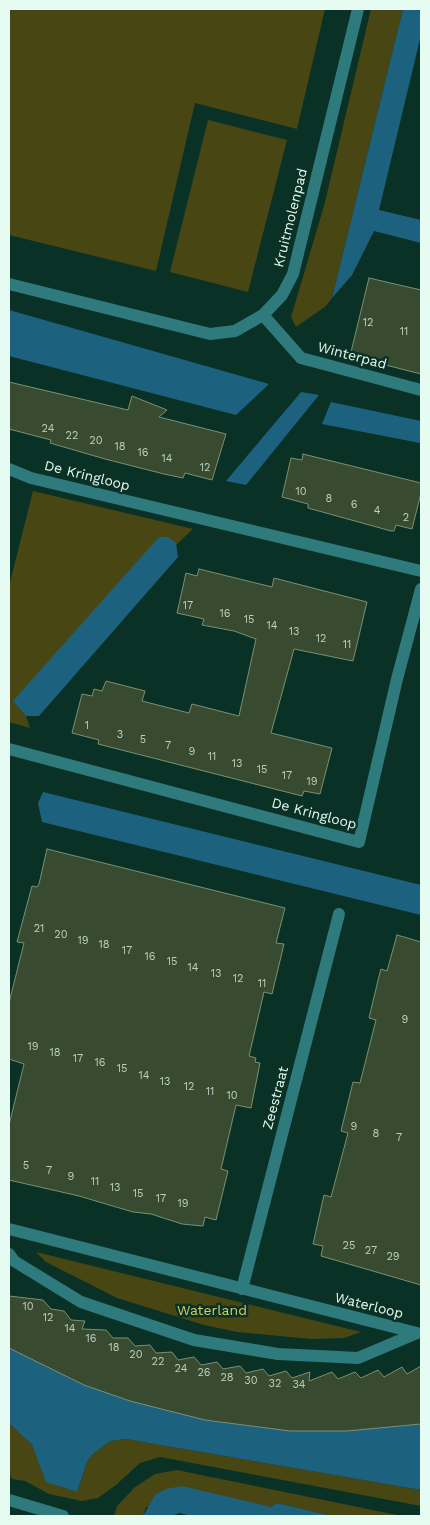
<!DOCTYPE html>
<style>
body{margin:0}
#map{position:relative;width:430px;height:1525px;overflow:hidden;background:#0a3125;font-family:"Work Sans",sans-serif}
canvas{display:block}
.frame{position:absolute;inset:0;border:10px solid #e6fbf2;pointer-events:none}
</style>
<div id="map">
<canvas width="430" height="1525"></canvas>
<div class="frame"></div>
</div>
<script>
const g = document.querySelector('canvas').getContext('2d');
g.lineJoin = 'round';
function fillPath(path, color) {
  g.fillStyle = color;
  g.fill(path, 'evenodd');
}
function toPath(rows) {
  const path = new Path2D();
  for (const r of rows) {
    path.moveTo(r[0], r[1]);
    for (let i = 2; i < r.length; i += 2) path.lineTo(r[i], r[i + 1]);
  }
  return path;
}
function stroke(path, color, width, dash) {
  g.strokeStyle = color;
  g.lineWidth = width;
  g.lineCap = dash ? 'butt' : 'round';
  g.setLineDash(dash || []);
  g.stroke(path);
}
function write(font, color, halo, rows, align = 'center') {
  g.font = font + ' "Work Sans",sans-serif';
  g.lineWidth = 5;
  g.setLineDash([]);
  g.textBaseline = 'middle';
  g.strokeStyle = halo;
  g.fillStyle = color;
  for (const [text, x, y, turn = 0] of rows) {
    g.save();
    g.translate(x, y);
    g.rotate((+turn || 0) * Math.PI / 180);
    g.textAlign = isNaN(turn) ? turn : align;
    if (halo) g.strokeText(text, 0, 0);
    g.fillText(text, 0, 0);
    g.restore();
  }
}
fillPath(toPath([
 [9,9,325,9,297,129,195,103,156,271,9,235],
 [371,9,403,9,332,298,326,306,296,327,291,317,324,206],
 [208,120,287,140,248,292,170,272],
 [33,491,193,529,13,701,26,716,30,728,9,722,9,586],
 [36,1252,361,1332,344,1338,311,1339,237,1332,204,1325,117,1298,46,1262],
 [9,1423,32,1445,47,1482,77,1492,87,1462,92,1455,110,1441,126,1439,421,1490,421,1506,160,1457,140,1463,116,1485,98,1498,82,1501,49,1494,25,1481,12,1479,9,1473],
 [177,1470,402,1516,332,1516,277,1503,271,1507,146,1507,143,1516,114,1516,117,1506,135,1487,155,1474]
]), '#484613');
fillPath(toPath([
 [403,9,421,9,421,35,379,210,421,220,421,243,374,231,352,275,332,298],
 [9,310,269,384,236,415,9,356],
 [301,392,319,395,246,485,226,481],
 [331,402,421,421,420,443,322,424],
 [159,537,168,537,176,543,178,557,39,716,26,716,13,701],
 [43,792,421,885,421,915,42,822,38,803],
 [9,1342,75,1376,401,1422,421,1418,421,1490,126,1439,110,1441,92,1455,87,1462,77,1492,46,1482,32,1445,9,1423],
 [182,1486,271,1507,277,1503,332,1516,191,1516,180,1513,171,1516,143,1516,155,1495,166,1489]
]), '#1c627f');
const building = toPath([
 [369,278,421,290,421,374,350,356,369,278],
 [9,382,128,410,132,396,167,410,159,417,226,434,212,480,185,473,183,478,164,474,105,459,50,443,51,440,9,429,9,382],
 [303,454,421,483,421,493,412,529,396,525,394,531,391,531,308,508,308,504,282,497,291,458,302,460,303,454],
 [199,569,272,587,274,578,367,602,353,661,294,649,271,733,332,748,320,794,304,791,302,796,98,744,99,740,72,733,82,694,92,696,94,689,102,691,106,681,145,691,142,701,189,713,192,704,239,716,256,639,234,631,202,625,204,619,177,613,186,573,197,576,199,569],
 [47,849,285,908,276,943,284,944,272,994,264,992,249,1056,256,1058,255,1062,260,1063,251,1108,236,1105,221,1169,228,1171,216,1220,205,1217,203,1226,182,1224,151,1214,133,1212,79,1196,9,1180,9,1125,24,1064,9,1059,9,1003,24,943,17,942,32,886,37,887,39,884,47,849],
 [397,935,421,942,421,1285,321,1256,323,1246,313,1244,324,1195,331,1197,348,1133,341,1131,352,1086,353,1082,360,1083,376,1020,369,1018,380,972,381,969,387,971,397,935],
 [9,1296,43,1300,51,1309,64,1311,71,1320,85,1321,82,1329,106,1330,113,1338,128,1338,135,1346,150,1345,156,1353,172,1352,178,1360,194,1357,201,1365,217,1362,223,1369,240,1366,246,1373,263,1369,269,1376,286,1371,292,1378,310,1372,309,1381,332,1372,338,1379,355,1372,361,1378,378,1370,384,1377,402,1367,407,1374,421,1366,421,1424,347,1431,290,1431,205,1420,130,1401,84,1385,9,1348,9,1296]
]);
fillPath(building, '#384b31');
stroke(building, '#7b9073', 1);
stroke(toPath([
 [9,284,210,334,235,331,263,315,282,295,293,274,358,9],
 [263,315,301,358,421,390],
 [9,469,31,478,421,571],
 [9,749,359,842,397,679,421,589],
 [9,1229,417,1333],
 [9,1254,14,1261,81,1302,194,1340,278,1354,358,1358,417,1333],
 [242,1289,339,914],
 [9,1500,63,1516]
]), '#2f7a7d', 12);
write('11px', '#bacfc2', null, [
 ["12",368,323],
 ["11",404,332],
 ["24",48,429],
 ["22",72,436],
 ["20",96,441],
 ["18",120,447],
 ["16",143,453],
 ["14",167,459],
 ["12",205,468],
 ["10",301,492],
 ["8",329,499],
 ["6",354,505],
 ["4",377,511],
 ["2",406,518],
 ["17",188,606],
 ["16",225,614],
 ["15",249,620],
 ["14",272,626],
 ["13",294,632],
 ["12",321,639],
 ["11",347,645],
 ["1",87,726],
 ["3",120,735],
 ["5",143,740],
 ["7",168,746],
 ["9",192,752],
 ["11",212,757],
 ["13",237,764],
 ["15",262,770],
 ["17",287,776],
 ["19",312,782],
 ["21",39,929],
 ["20",61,935],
 ["19",83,941],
 ["18",104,945],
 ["17",127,951],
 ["16",150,957],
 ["15",172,962],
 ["14",193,968],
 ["13",216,974],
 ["12",238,979],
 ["11",262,984],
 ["9",405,1020],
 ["19",33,1047],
 ["18",55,1053],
 ["17",78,1059],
 ["16",100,1063],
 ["15",122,1069],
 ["14",144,1076],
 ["13",165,1082],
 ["12",189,1087],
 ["11",210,1092],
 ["10",232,1096],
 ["9",354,1127],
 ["8",376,1134],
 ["7",399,1138],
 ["5",26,1166],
 ["7",49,1171],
 ["9",71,1177],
 ["11",95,1182],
 ["13",115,1188],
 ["15",138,1194],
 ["17",161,1199],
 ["19",183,1204],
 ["25",349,1246],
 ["27",371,1251],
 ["29",393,1257],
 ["10",28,1307],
 ["12",48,1318],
 ["14",70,1329],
 ["16",91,1339],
 ["18",114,1348],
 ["20",136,1355],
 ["22",158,1362],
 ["24",181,1369],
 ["26",204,1373],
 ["28",227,1378],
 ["30",251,1381],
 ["32",275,1384],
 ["34",299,1385]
]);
write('14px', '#e6fbf2', '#0a3125', [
 ["Kruitmolenpad",291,218,-76],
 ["Winterpad",352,356,15],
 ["De Kringloop",87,476,14],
 ["De Kringloop",314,814,15],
 ["Zeestraat",276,1098,-75],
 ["Waterloop",369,1306,14]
]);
write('14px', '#d3ce60', '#0a3125', [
 ["Waterland",212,1311]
]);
</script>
